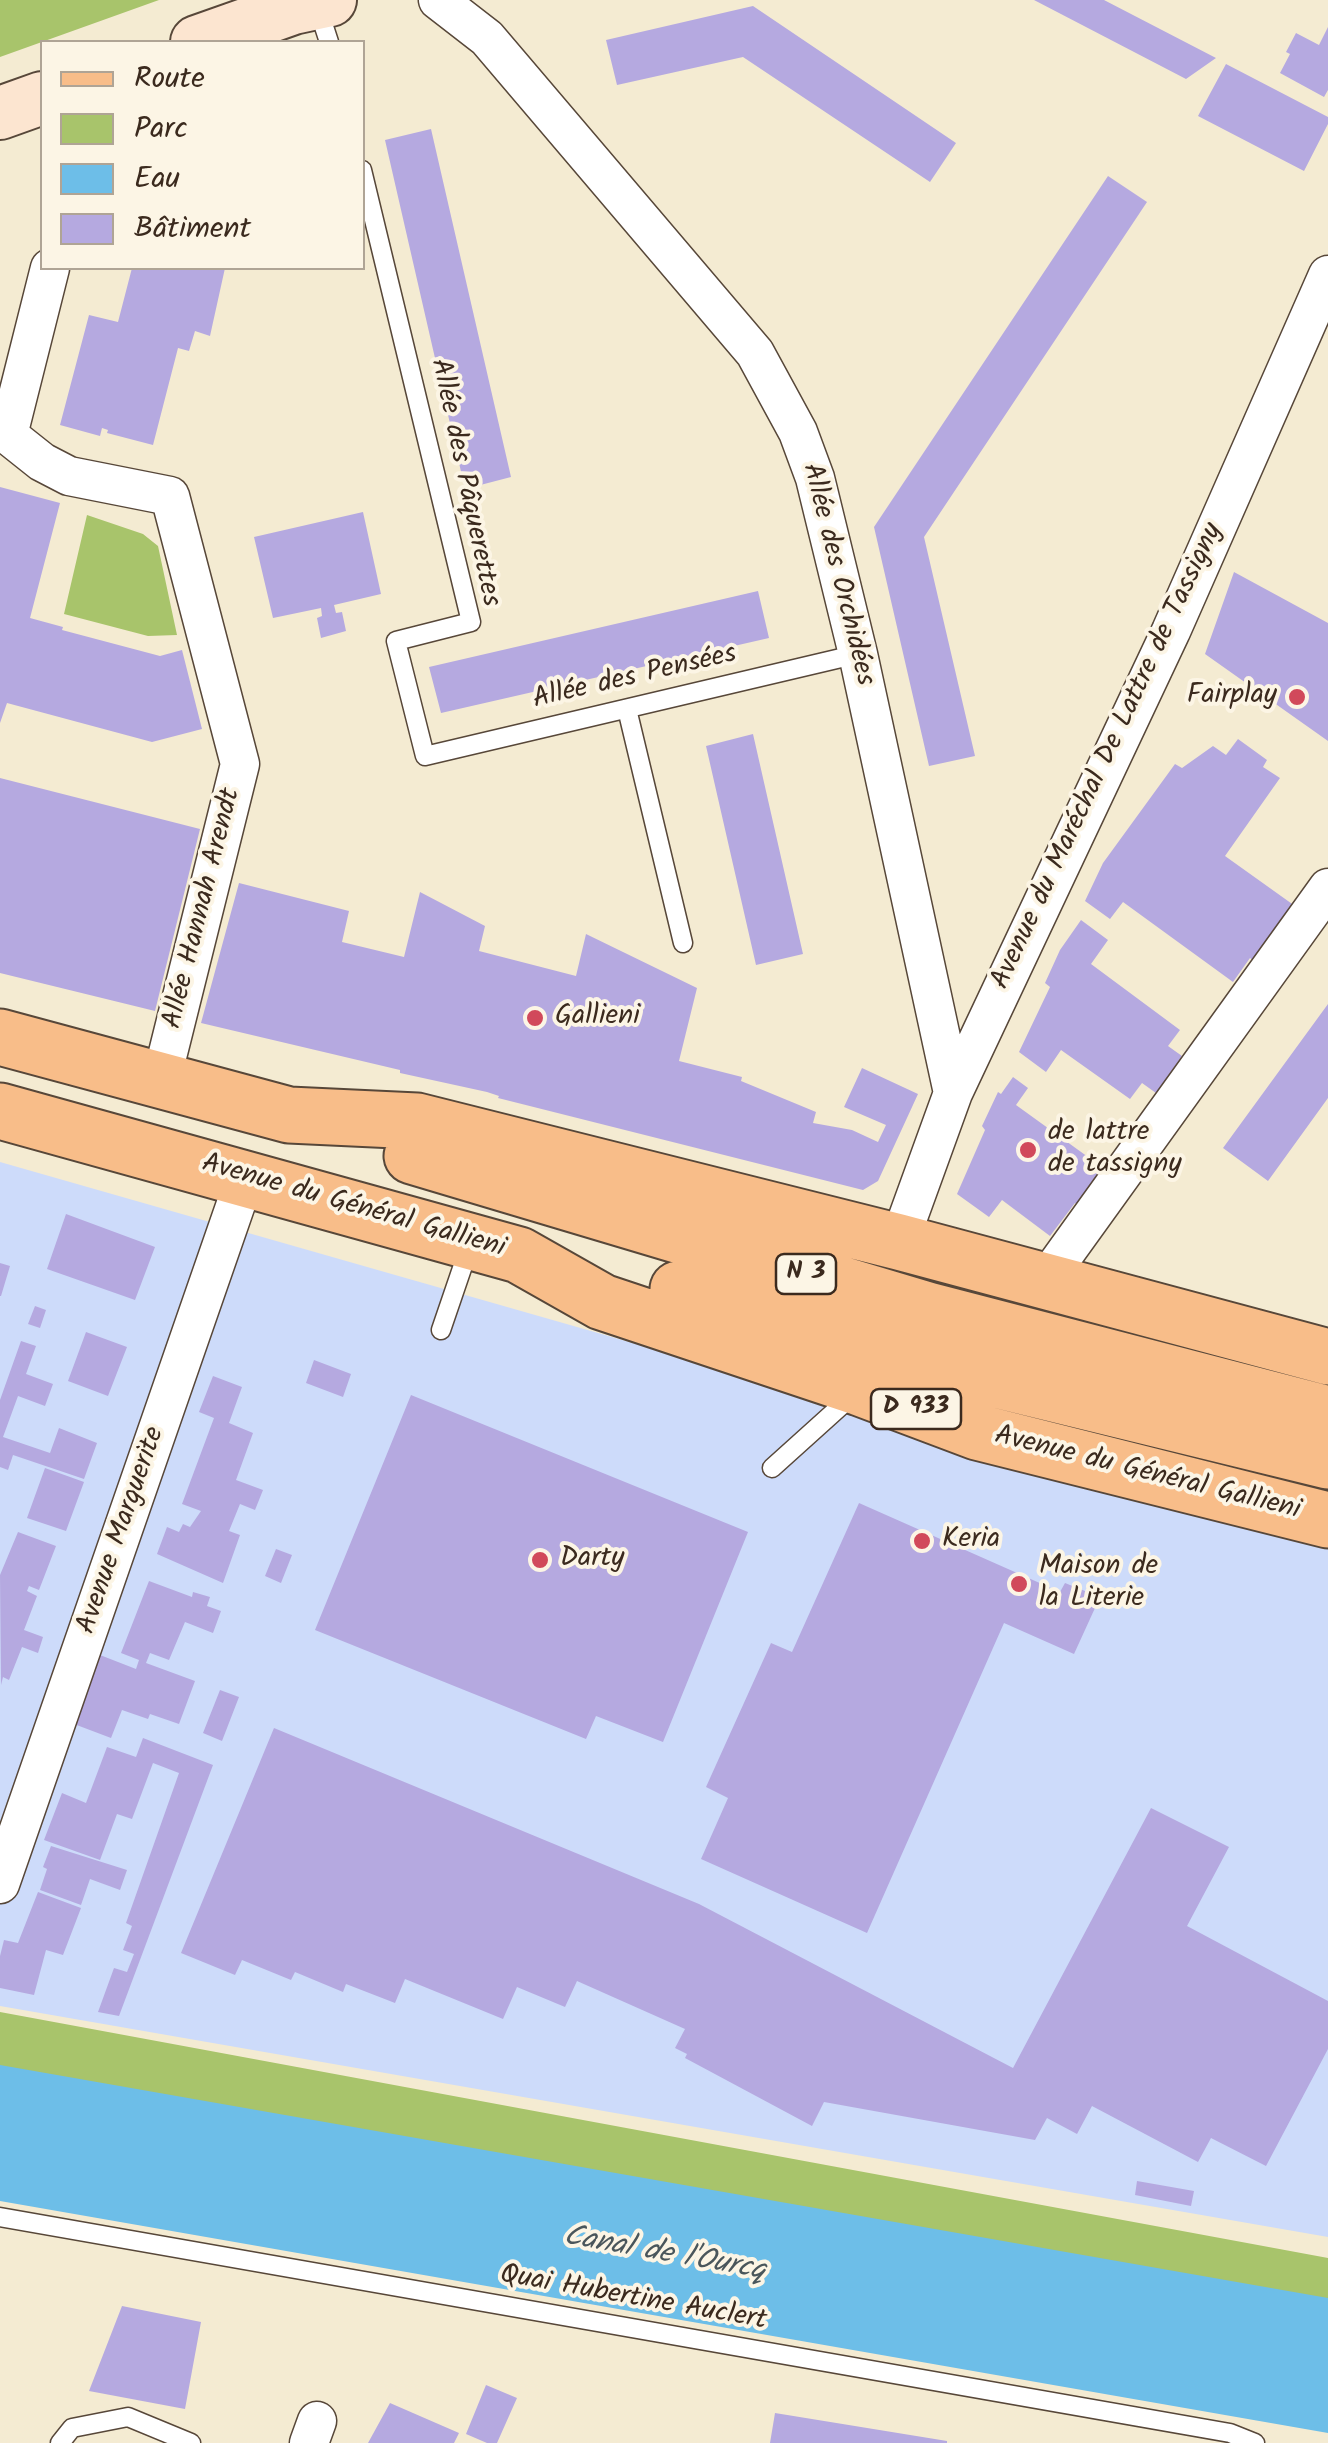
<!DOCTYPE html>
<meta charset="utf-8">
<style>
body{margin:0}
#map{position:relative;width:1328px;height:2443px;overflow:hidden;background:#f4ebd2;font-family:Kalam,sans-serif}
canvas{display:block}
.legend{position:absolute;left:40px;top:40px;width:325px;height:230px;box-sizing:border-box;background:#fcf5e5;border:2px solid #afa495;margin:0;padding:12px 18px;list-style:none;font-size:30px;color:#3b2a1e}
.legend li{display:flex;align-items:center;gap:20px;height:50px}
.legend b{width:50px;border:2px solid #afa495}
</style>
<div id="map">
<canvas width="1328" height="2443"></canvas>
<ul class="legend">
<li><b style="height:12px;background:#f8bd89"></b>Route</li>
<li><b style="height:28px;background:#a8c46b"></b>Parc</li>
<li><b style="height:28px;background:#6dbee8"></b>Eau</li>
<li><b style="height:28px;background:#b5a9e0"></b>Bâtiment</li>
</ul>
</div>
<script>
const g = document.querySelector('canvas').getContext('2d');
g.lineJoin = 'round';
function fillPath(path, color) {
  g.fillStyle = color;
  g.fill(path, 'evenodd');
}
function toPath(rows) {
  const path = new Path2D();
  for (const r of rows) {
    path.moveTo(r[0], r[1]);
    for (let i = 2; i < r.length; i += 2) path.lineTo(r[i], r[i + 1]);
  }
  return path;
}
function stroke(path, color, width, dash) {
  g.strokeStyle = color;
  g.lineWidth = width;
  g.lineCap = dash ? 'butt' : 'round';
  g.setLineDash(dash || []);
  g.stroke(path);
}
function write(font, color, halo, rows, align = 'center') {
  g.font = font + ' Kalam,sans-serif';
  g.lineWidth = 8;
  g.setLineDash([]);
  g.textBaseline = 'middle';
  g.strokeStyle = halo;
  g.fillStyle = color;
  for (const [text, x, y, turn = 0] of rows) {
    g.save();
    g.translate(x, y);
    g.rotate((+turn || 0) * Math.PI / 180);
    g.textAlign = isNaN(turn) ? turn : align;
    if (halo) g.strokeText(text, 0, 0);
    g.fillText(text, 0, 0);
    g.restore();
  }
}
fillPath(toPath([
 [0,1162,1294,1532,1328,1412,1328,2237,0,2006]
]), '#cddbfa');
fillPath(toPath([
 [0,0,159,0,0,57],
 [87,515,143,534,158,546,177,635,148,636,64,614],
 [0,2012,1328,2258,1328,2301,0,2066]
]), '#a8c46b');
fillPath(toPath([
 [0,2065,1328,2298,1328,2433,0,2201]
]), '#6dbee8');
fillPath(toPath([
 [1034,0,1104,0,1216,58,1186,79],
 [753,6,956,143,930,182,743,57,617,85,606,40],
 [1328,27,1328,90,1324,97,1280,73,1290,54,1286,52,1296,33,1319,45],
 [1226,64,1328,117,1328,124,1304,171,1198,116],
 [431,129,511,477,465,489,385,140],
 [1108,176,1147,202,924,537,975,756,929,766,874,527],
 [132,268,225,268,210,336,195,331,189,351,178,348,153,445,107,433,108,430,102,428,100,436,60,425,89,315,118,322],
 [0,487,60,503,30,618,63,627,62,630,160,656,182,650,202,729,152,742,7,703,0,723],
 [363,512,381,594,334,605,336,613,342,612,346,631,321,638,317,618,322,616,321,608,273,618,254,537],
 [1234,572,1328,623,1328,741,1205,654],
 [758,591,769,638,441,713,429,667],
 [753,734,803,954,756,965,706,746],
 [1238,739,1267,760,1263,767,1280,778,1225,856,1295,906,1255,962,1250,958,1233,982,1123,902,1110,919,1085,901,1103,863,1175,764,1182,768,1213,746,1226,755],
 [0,778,200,829,155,1011,0,973],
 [239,883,349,911,342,942,404,957,420,892,485,926,479,951,576,976,586,934,697,988,679,1061,742,1077,741,1081,816,1112,813,1123,852,1130,878,1142,886,1125,844,1107,862,1068,918,1094,878,1181,863,1190,498,1098,499,1096,487,1092,400,1073,400,1070,201,1023],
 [1081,920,1108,940,1091,964,1180,1030,1168,1046,1182,1056,1156,1093,1142,1083,1130,1099,1061,1050,1046,1072,1019,1052,1050,987,1045,983,1060,950],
 [1328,1004,1328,1098,1268,1181,1223,1148],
 [1013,1077,1028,1088,1016,1105,1106,1170,1079,1206,1075,1203,1050,1236,1002,1200,989,1217,957,1194,985,1130,982,1126,998,1092,1001,1094],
 [66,1214,155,1247,135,1300,47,1269],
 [0,1263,10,1266,1,1296,0,1296],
 [35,1306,46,1310,40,1328,28,1324],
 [86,1332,127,1347,108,1396,68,1381],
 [21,1341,36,1346,26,1374,53,1384,45,1406,18,1396,3,1437,50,1453,59,1428,97,1443,84,1479,13,1455,8,1470,0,1467,0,1400],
 [314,1360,351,1374,343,1397,306,1383],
 [213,1376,242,1387,229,1423,253,1433,236,1480,263,1490,255,1510,240,1504,229,1531,240,1535,223,1583,157,1554,167,1527,179,1532,183,1524,190,1527,201,1511,182,1504,214,1418,199,1412],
 [411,1395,748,1532,663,1742,596,1716,586,1739,315,1630],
 [45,1468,84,1482,66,1531,27,1518],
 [859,1503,1060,1592,1065,1583,1090,1593,1085,1604,1095,1608,1074,1654,1004,1623,867,1933,701,1859,728,1798,706,1787,771,1643,792,1652],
 [18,1532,56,1546,39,1590,29,1586,27,1591,37,1596,24,1630,43,1637,38,1653,22,1647,9,1680,3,1677,1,1685,0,1575],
 [276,1549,292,1555,281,1583,265,1576],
 [149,1581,192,1597,193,1592,210,1597,207,1606,221,1611,213,1633,185,1622,169,1660,150,1653,146,1663,195,1681,179,1724,150,1714,148,1719,122,1710,111,1738,74,1724,100,1655,136,1669,139,1660,121,1653],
 [220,1690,239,1697,222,1741,203,1733],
 [274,1728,699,1904,1013,2068,1151,1808,1229,1847,1187,1926,1328,2001,1328,2049,1266,2166,1211,2138,1198,2162,1092,2106,1077,2134,1047,2118,1035,2140,824,2102,812,2126,685,2058,687,2054,675,2048,685,2029,577,1981,565,2007,517,1987,503,2019,405,1979,395,2003,346,1984,343,1992,295,1972,291,1980,242,1960,235,1975,181,1953],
 [143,1738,213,1765,119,2016,98,2012,114,1968,127,1972,134,1954,123,1950,132,1926,126,1923,179,1773,153,1763,132,1819,117,1814,100,1860,44,1840,62,1793,86,1803,107,1747,136,1757],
 [51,1846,127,1870,120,1890,90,1879,81,1905,40,1890,47,1869,43,1867],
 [38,1892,81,1908,63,1955,46,1950,34,1995,0,1988,0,1956,4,1940,18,1943],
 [1137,2181,1194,2191,1191,2206,1135,2195],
 [122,2306,201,2322,185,2409,89,2391],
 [486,2385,517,2398,497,2443,487,2443,466,2434],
 [390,2403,459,2433,454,2443,368,2443],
 [775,2413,947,2441,947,2443,770,2443]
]), '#b5a9e0');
const lane = toPath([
 [317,5,329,42],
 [362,170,471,622,396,641,425,756,858,654],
 [627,709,683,943],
 [441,1330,470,1245],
 [772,1468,853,1395],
 [0,2217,1230,2433,1255,2443],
 [60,2443,72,2428,128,2417,191,2443]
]);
const street = toPath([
 [438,0,487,38,755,353,798,432,815,478,858,654,953,1093],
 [50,268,8,435,42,462,69,476,170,496,240,764,161,1081],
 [899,1242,953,1093,1171,631,1328,275],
 [1045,1281,1328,888],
 [0,1884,245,1178],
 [309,2443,317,2421]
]);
const secondary = toPath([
 [197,42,293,8,330,0],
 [0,113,42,98]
]);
const primary = toPath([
 [0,1037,289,1115,417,1121,899,1242,1328,1357],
 [0,1111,519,1255,602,1302,860,1388,977,1432,1328,1520],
 [412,1156,928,1310,1328,1414],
 [678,1289,906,1358,1328,1461]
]);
stroke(lane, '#574739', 21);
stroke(street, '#574739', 41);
stroke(secondary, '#574739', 56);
stroke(primary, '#574739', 59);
stroke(lane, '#fff', 18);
stroke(street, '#fff', 38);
stroke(secondary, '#fce5d0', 52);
stroke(primary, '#f8bd89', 55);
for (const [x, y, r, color] of [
 [1297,697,10,"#d1495b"],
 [535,1018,10,"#d1495b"],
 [1028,1150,10,"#d1495b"],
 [922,1541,10,"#d1495b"],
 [540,1560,10,"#d1495b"],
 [1019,1584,10,"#d1495b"]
]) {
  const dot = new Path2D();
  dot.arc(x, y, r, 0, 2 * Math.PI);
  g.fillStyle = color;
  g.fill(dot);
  stroke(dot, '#fcf5e5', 4);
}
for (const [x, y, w] of [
 [806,1274,60],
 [916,1409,90]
]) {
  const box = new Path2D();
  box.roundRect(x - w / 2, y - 20, w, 40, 8);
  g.fillStyle = '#fcf5e5';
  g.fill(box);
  stroke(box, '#3b2a1e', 2.5);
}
write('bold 25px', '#3b2a1e', null, [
 ["N 3",806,1274],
 ["D 933",916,1409]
]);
write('28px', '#3b2a1e', '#fcf5e5', [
 ["Allée des Pâquerettes",463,483,78],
 ["Allée des Orchidées",836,575,76],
 ["Allée des Pensées",635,679,-13],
 ["Avenue du Maréchal De Lattre de Tassigny",1109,757,-65],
 ["Allée Hannah Arendt",204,909,-76],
 ["Avenue du Général Gallieni",353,1208,16],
 ["Avenue du Général Gallieni",1147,1475,14],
 ["Avenue Marguerite",123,1531,-71],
 ["Quai Hubertine Auclert",633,2300,10]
]);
write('28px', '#3b2a1e', '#fcf5e5', [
 ["Fairplay",1277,697,"right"],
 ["Gallieni",555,1018],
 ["de lattre",1048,1134],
 ["de tassigny",1048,1166],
 ["Keria",942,1541],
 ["Darty",560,1560],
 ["Maison de",1039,1568],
 ["la Literie",1039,1600]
], 'left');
write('italic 30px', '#4a565b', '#fcf5e5', [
 ["Canal de l'Ourcq",664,2256,10]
]);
</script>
